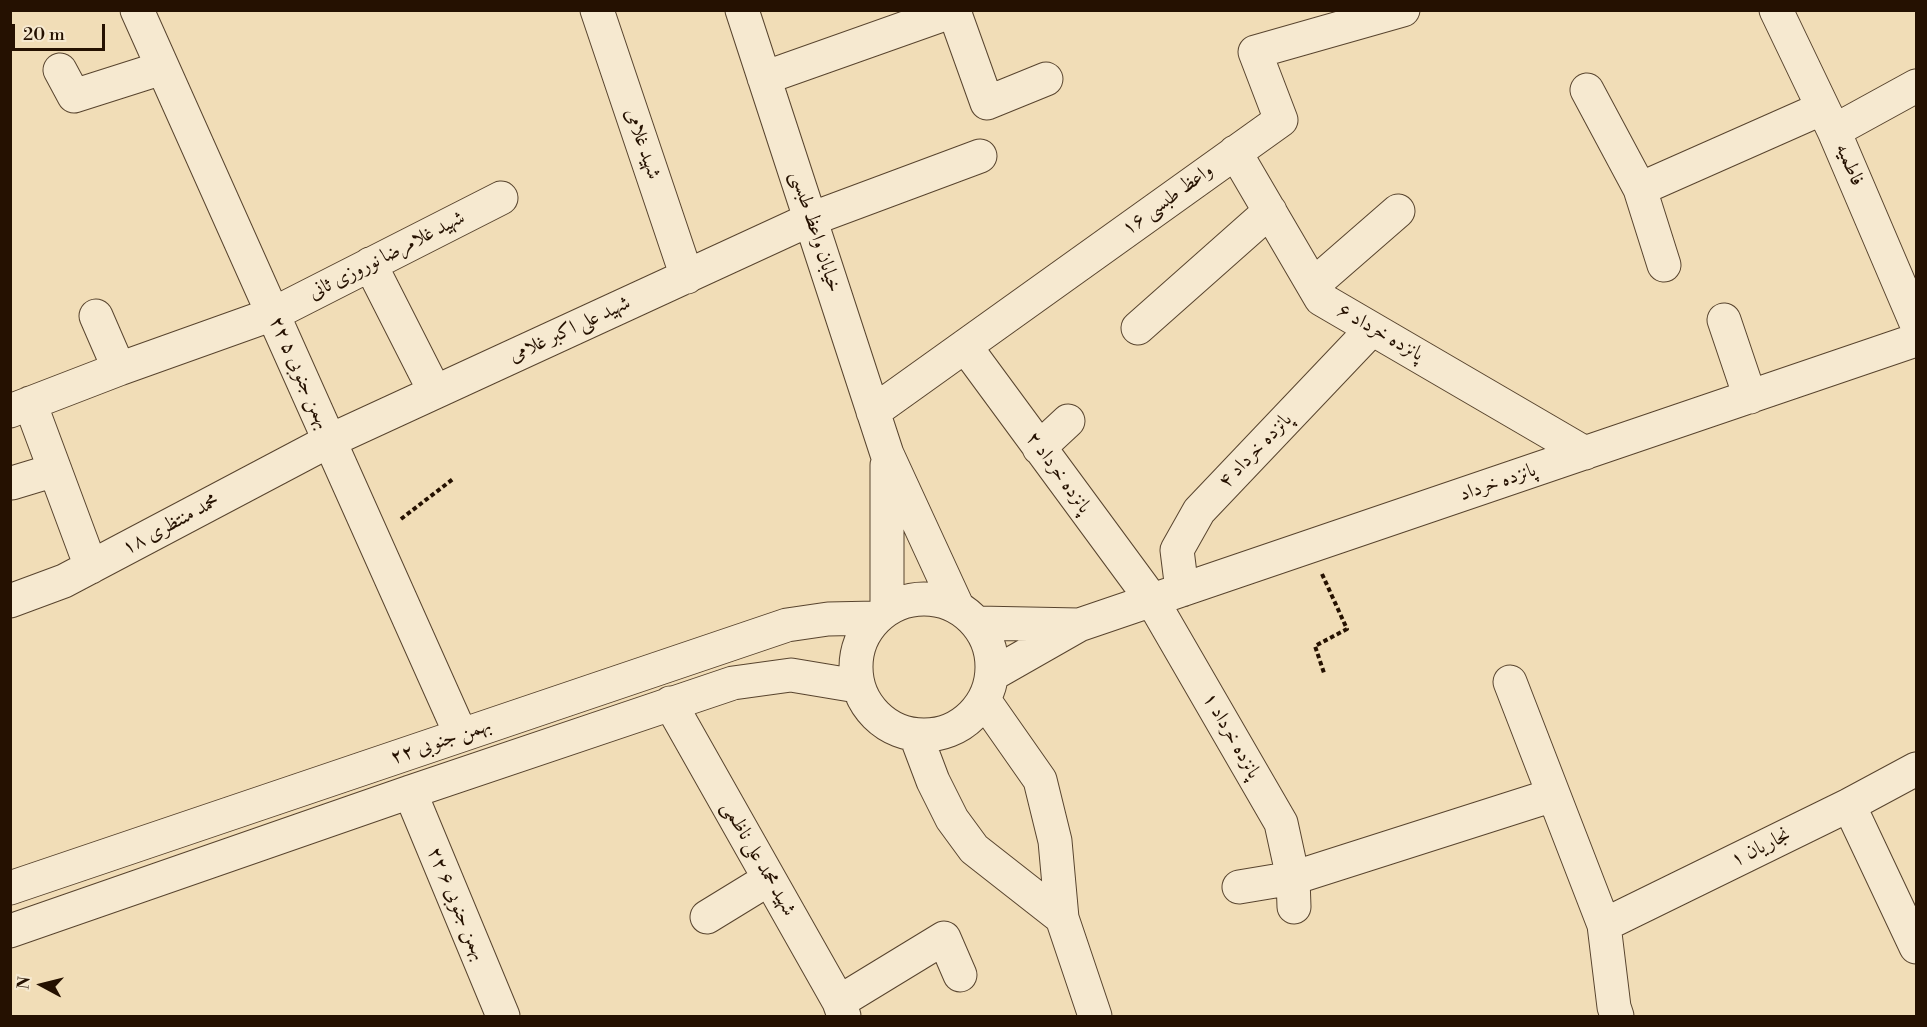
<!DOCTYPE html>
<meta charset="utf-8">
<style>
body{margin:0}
#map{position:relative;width:1927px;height:1027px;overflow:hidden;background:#f1ddb7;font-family:"Libre Bodoni",serif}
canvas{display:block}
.frame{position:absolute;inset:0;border:12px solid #251101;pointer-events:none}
.north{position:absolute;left:12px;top:955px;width:60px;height:60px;-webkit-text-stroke:4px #f6e9d0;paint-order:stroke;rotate:277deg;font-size:16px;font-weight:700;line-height:24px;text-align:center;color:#251101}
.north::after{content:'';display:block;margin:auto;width:21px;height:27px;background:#251101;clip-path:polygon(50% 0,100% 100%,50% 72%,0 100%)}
.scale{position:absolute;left:12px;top:24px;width:93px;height:27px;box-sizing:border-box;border:3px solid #251101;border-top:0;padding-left:8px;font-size:18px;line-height:21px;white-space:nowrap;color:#251101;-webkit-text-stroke:4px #f6e9d0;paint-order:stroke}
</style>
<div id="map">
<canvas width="1927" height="1027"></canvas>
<div class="frame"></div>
<div class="north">N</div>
<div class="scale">20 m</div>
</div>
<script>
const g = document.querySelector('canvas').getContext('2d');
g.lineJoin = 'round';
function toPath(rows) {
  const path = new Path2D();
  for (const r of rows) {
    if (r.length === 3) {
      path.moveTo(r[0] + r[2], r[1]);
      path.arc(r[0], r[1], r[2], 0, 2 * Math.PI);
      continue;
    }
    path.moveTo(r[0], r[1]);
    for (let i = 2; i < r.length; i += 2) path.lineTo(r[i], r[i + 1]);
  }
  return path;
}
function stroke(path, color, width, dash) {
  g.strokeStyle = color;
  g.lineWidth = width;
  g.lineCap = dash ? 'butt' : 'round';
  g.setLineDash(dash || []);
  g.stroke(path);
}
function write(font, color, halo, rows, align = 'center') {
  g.font = font + ' "Libre Bodoni",Amiri,serif';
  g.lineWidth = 6;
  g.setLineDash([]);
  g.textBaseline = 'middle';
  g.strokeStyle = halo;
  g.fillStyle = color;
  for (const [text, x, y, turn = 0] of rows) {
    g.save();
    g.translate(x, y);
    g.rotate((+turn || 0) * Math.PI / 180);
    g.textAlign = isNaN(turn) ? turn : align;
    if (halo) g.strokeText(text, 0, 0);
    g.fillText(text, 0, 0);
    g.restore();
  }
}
const minor = toPath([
 [137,10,461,735],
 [597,10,687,277],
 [742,10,887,454,957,606],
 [1776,10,1834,131,1916,323],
 [954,11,987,103,1046,79],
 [60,70,74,96,162,68],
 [764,78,956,10],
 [1587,90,1640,189,1664,265],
 [1834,131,1916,86],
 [1235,152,1321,299,1585,453],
 [1640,189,1823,108],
 [370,264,435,392],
 [1313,285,1398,211],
 [96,316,119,369],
 [1724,320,1750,397],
 [1138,328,1270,211],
 [965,346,1152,600,1281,823,1293,878,1294,907],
 [30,403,91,567],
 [10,411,119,369,273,314,501,198],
 [873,412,1281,120,1255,52,1403,10],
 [1039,448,1068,421],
 [887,465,887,609],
 [12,483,55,470],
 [1182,590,1177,550,1199,511,1372,329],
 [924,667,68],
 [10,601,64,581,329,441,811,219,980,156],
 [978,623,1079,625],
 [993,674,1079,625,1916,340],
 [1510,682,1604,925,1614,1007,1617,1016],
 [984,700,1040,780,1055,841,1062,918,1095,1016],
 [670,703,839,1002,844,1016],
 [916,736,933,781,952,819,974,849,1062,918],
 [410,792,503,1016],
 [1849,805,1916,947],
 [1239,887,1293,878,1553,795],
 [10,888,787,625,828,619,876,618],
 [707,917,769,879],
 [1604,925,1849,805,1916,769],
 [10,931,410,792,733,683,791,675,857,686],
 [839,1002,944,938,960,975]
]);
stroke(minor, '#58442e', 35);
stroke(toPath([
 [401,519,453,479],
 [1322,574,1347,629,1315,646,1324,673]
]), '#251101', 4, [4.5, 3]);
stroke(minor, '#f6e9d0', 33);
write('20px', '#251101', '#f6e9d0', [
 ["شهید غلامی",642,144,71],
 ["فاطمیه",1849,165,67],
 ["واعظ طبسی ۱۶",1168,200,-36],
 ["خیابان واعظ طبسی",815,232,72],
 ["شهید غلامرضا نوروزی ثانی",387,256,-27],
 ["شهید علی اکبر غلامی",570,330,-25],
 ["پانزده خرداد ۶",1380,333,30],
 ["۲۲ بهمن جنوبی ۵",299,373,66],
 ["پانزده خرداد ۴",1256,451,-46],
 ["پانزده خرداد ۲",1058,473,54],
 ["پانزده خرداد",1498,483,-19],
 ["محمد منتظری ۱۸",171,525,-28],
 ["پانزده خرداد ۱",1231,736,60],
 ["۲۲ بهمن جنوبی",441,742,-19],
 ["نجاریان ۱",1761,848,-26],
 ["شهید محمد علی ناظمی",758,859,60],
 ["۲۲ بهمن جنوبی ۶",456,904,67]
]);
</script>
